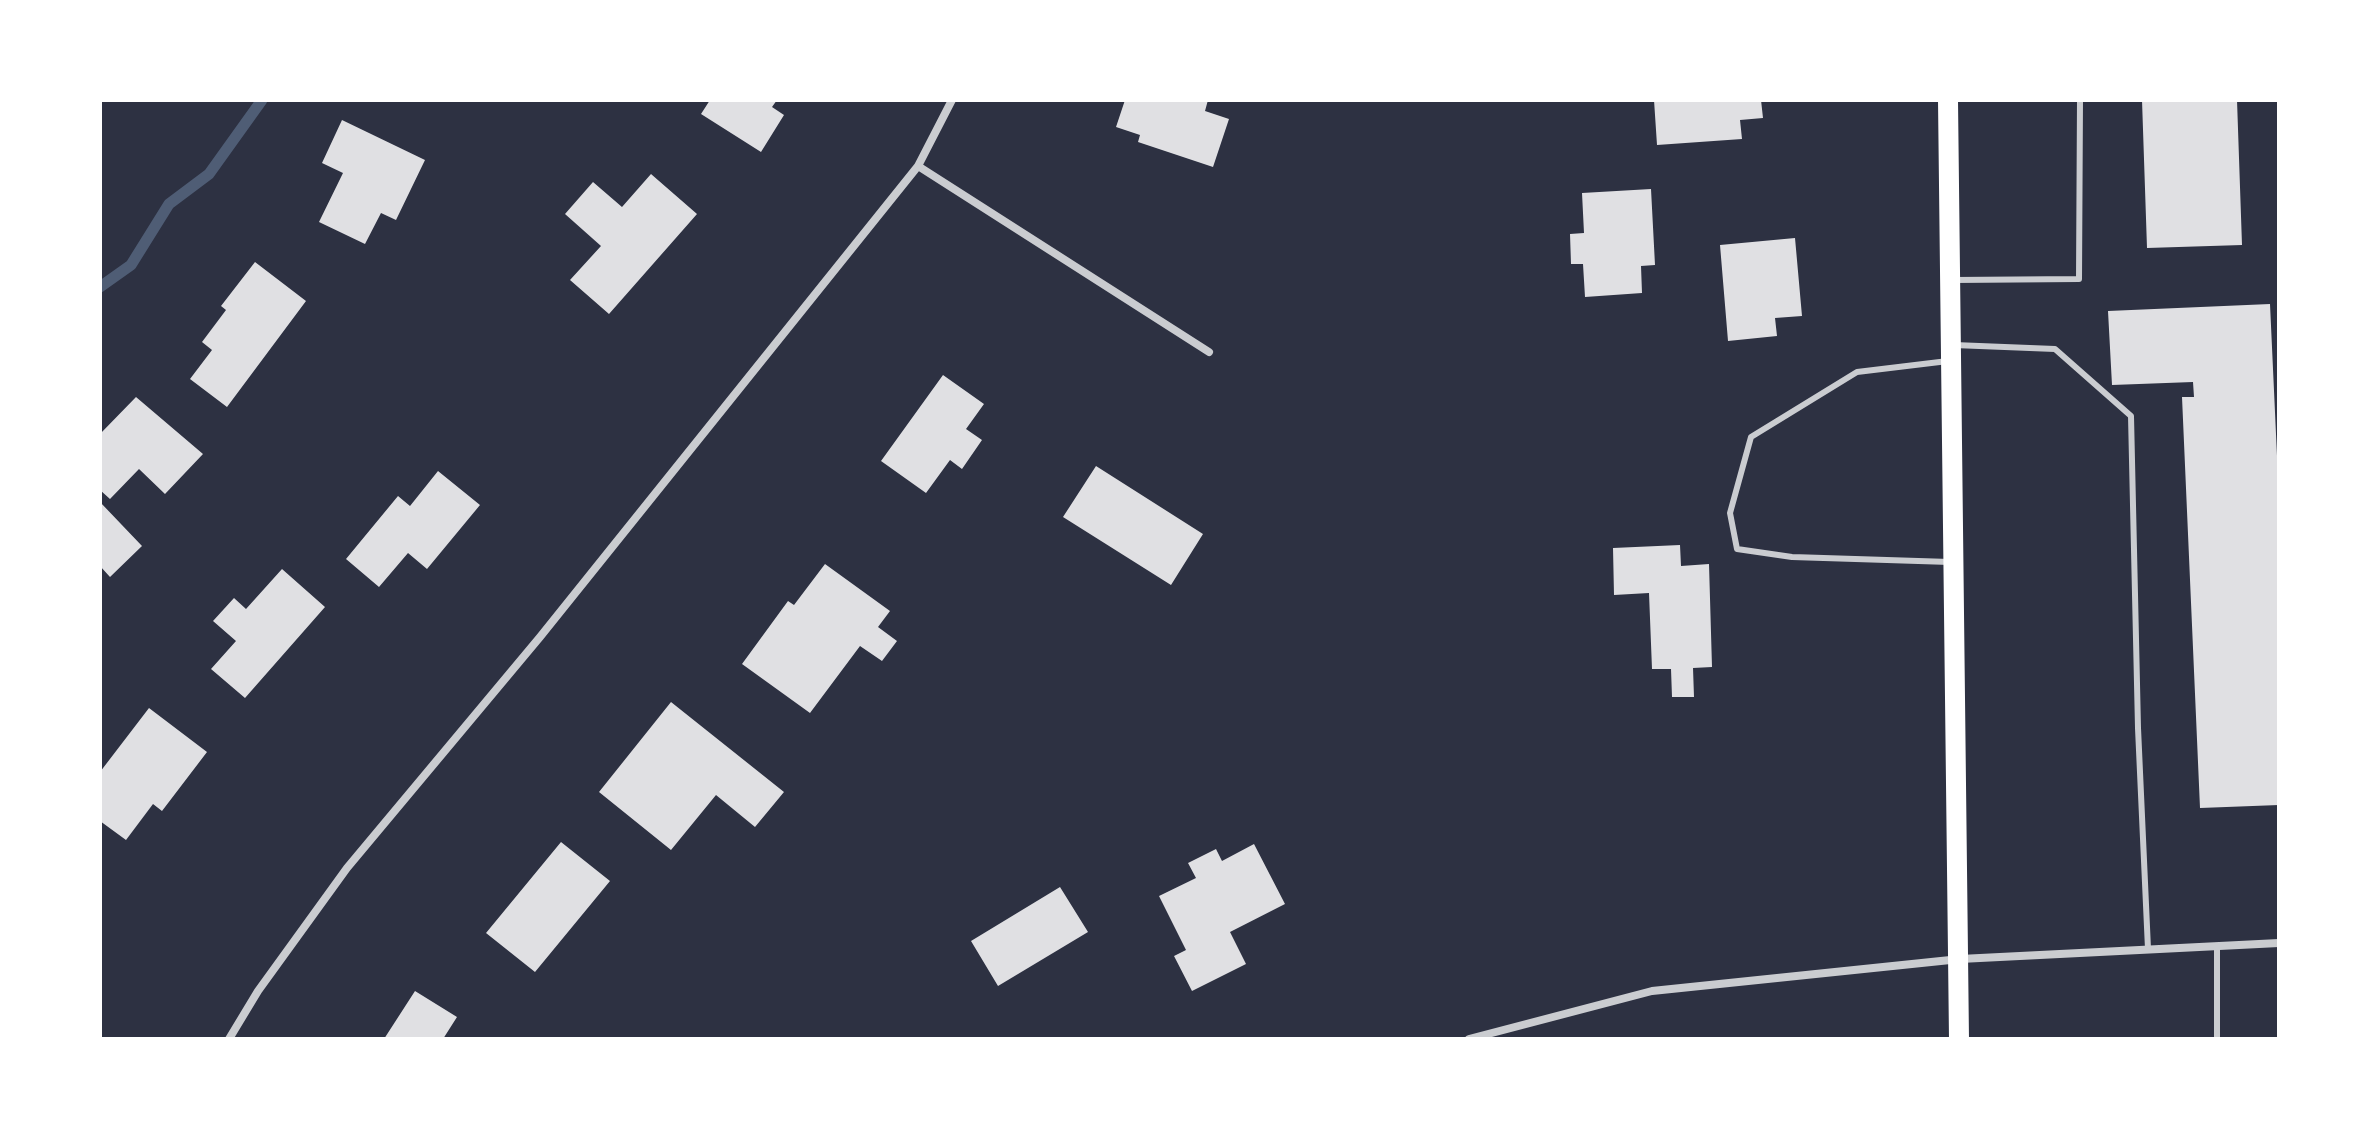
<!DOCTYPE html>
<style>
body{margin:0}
#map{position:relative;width:2379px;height:1139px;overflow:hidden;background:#2d3142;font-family:"IBM Plex Sans",sans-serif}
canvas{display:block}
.frame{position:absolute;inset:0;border:102px solid #fff;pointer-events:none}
</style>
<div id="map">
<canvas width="2379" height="1139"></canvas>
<div class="frame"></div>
</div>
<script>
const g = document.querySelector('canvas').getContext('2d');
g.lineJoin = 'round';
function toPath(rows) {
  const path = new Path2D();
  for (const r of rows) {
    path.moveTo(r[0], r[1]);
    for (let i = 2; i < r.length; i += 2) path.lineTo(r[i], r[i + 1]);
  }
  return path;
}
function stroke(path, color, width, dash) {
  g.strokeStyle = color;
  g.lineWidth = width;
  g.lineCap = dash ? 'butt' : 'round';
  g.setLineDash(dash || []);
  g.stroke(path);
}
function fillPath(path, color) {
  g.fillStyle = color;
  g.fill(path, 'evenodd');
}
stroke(toPath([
 [100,287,131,265,169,204,209,174,262,100]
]), '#4f5d75', 11);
fillPath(toPath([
 [710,100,777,100,772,107,784,115,761,152,701,114],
 [1125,100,1208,100,1205,111,1229,119,1213,167,1138,142,1140,135,1116,127],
 [1654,100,1761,100,1763,118,1740,120,1742,139,1657,145],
 [2142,100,2237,100,2242,245,2147,248],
 [342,120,425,160,396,220,381,213,365,244,319,222,343,173,322,163],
 [651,174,697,214,609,314,570,280,601,246,565,214,593,182,622,207],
 [1651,189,1655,265,1641,266,1642,293,1585,297,1583,264,1571,264,1570,234,1584,233,1582,193],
 [1795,238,1802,316,1775,318,1777,336,1728,341,1720,245],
 [255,262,306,301,227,407,190,379,212,350,202,342,226,310,221,306],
 [2270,304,2279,499,2279,805,2200,808,2182,397,2194,397,2193,382,2112,385,2108,311],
 [943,375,984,404,966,429,982,440,962,469,950,460,926,493,881,461],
 [136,397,203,454,165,494,139,469,110,499,100,490,100,434],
 [1096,466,1203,534,1171,585,1063,517],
 [438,471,480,505,427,569,408,553,379,587,346,559,398,496,410,506],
 [100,502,142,546,110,577,100,566],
 [1680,545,1681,566,1709,564,1712,667,1693,668,1694,697,1672,697,1671,669,1652,669,1649,593,1614,595,1613,548],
 [825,564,890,611,878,627,897,641,882,661,860,646,810,713,742,664,788,601,794,605],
 [282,569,325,607,245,698,211,669,236,641,213,621,234,598,246,609],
 [671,702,784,792,755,827,716,795,671,850,599,792],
 [149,708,207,752,162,811,153,804,126,840,100,821,100,772],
 [561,842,610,881,535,972,486,933],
 [1254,844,1285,904,1230,932,1246,964,1192,991,1174,956,1186,950,1159,896,1196,878,1188,863,1216,849,1222,861],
 [1060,887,1088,932,998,986,971,941],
 [415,991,457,1017,443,1039,384,1039]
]), '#e0e0e3');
stroke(toPath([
 [1954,280,2079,279,2080,100],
 [1954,345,2055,349,2131,416,2138,728,2148,949],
 [1948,361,1857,372,1751,437,1730,513,1737,549,1792,557,1950,562],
 [2217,1039,2217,946]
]), '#caccd0', 6);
stroke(toPath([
 [918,166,1209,352],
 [229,1039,258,991,347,868,540,637,918,166,952,100],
 [1469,1039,1652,991,1960,959,2279,943]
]), '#caccd0', 8);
stroke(toPath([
 [1948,100,1959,1039]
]), '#fff', 20);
</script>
